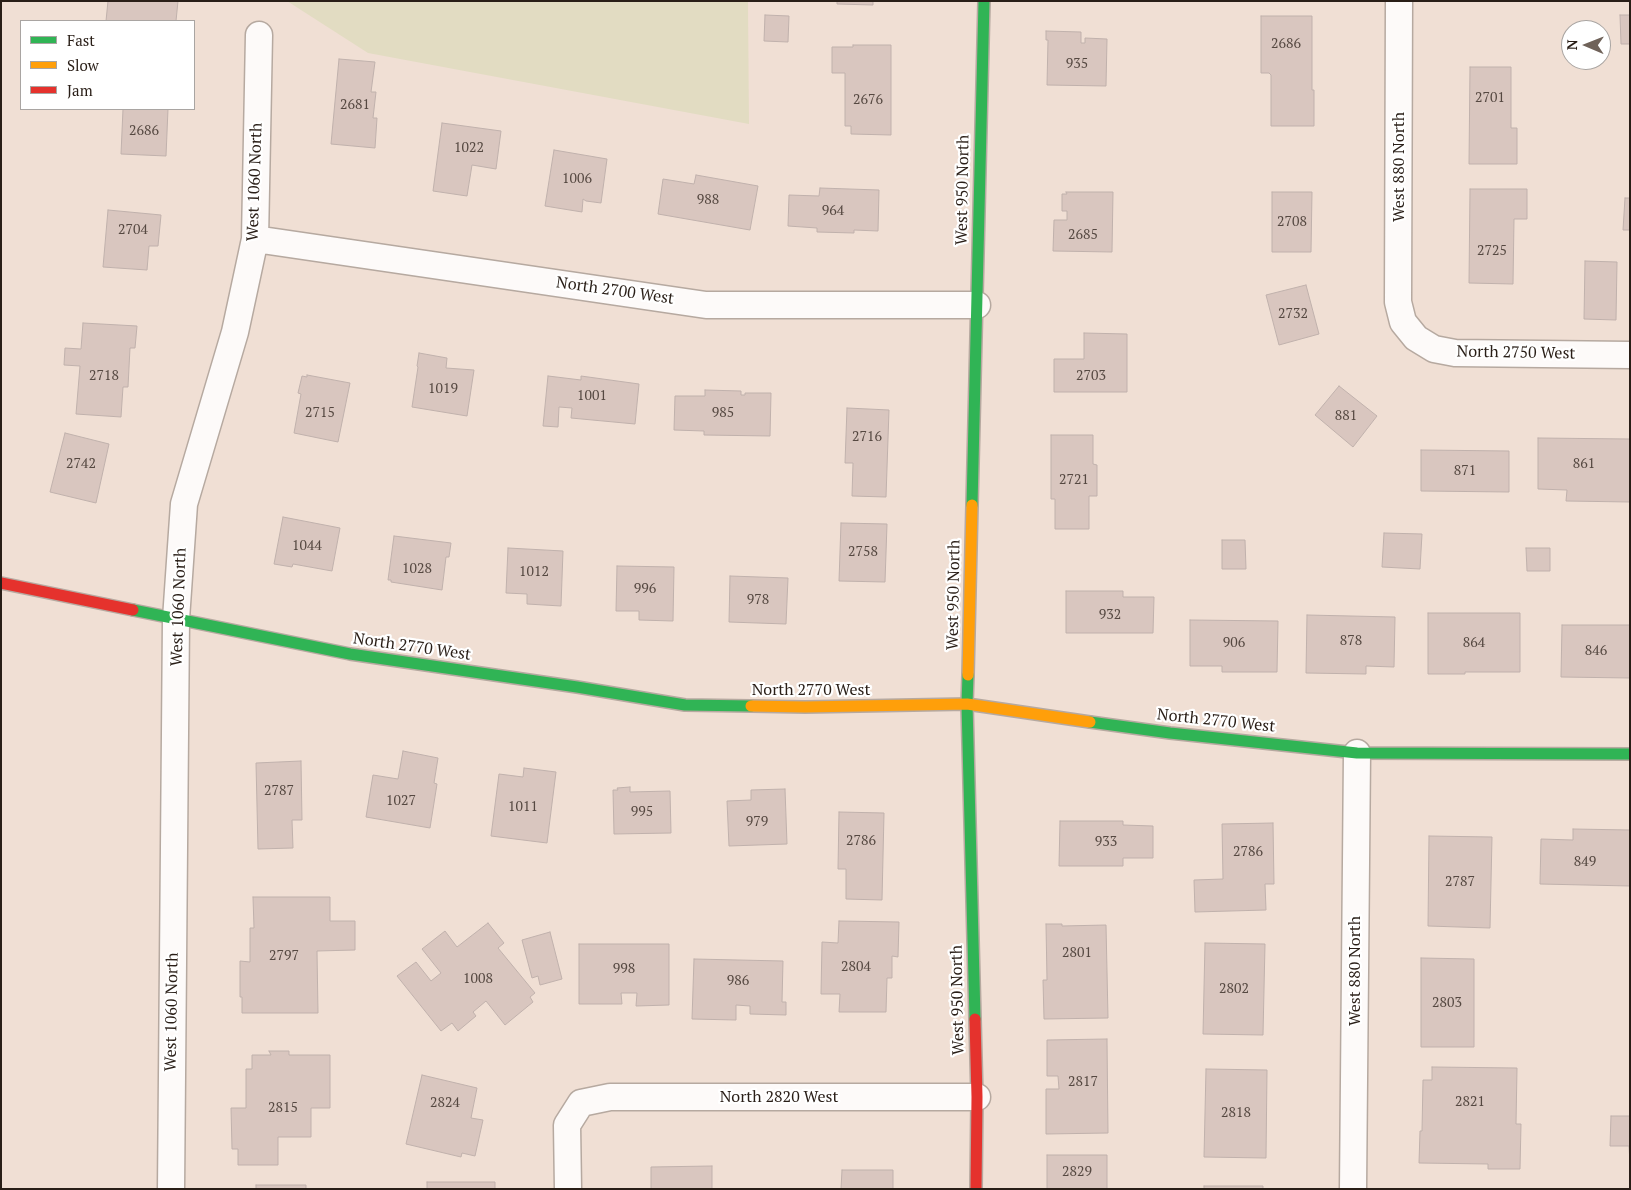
<!DOCTYPE html>
<style>
body{margin:0}
#map{position:relative;width:1631px;height:1190px;overflow:hidden;background:#f0dfd4;font-family:"PT Serif",serif}
canvas{display:block}
.frame{position:absolute;inset:0;border:2px solid #291e17;pointer-events:none}
.legend{position:absolute;left:20px;top:20px;width:175px;height:90px;box-sizing:border-box;background:#fff;border:1px solid #a9a5a2;margin:0;padding:6px 9px;list-style:none;font-size:15px;color:#291e17}
.legend li{display:flex;align-items:center;gap:10px;height:25px}
.legend b{width:25px;border:1px solid #a9a5a2}
.north{position:absolute;left:1561px;top:20px;width:50px;height:50px;box-sizing:border-box;background:#fff;border:1px solid #a9a5a2;border-radius:50%;rotate:271deg;font-size:14px;font-weight:700;line-height:20px;text-align:center;color:#291e17}
.north::after{content:'';display:block;margin:auto;width:18px;height:22px;background:#6f6259;clip-path:polygon(50% 0,100% 100%,50% 72%,0 100%)}
</style>
<div id="map">
<canvas width="1631" height="1190"></canvas>
<div class="frame"></div>
<ul class="legend">
<li><b style="height:6px;background:#30b455"></b>Fast</li>
<li><b style="height:6px;background:#ff9f0a"></b>Slow</li>
<li><b style="height:6px;background:#e5322d"></b>Jam</li>
</ul>
<div class="north">N</div>
</div>
<script>
const g = document.querySelector('canvas').getContext('2d');
g.lineJoin = 'round';
function fillPath(path, color) {
  g.fillStyle = color;
  g.fill(path, 'evenodd');
}
function toPath(rows) {
  const path = new Path2D();
  for (const r of rows) {
    path.moveTo(r[0], r[1]);
    for (let i = 2; i < r.length; i += 2) path.lineTo(r[i], r[i + 1]);
  }
  return path;
}
function stroke(path, color, width, dash) {
  g.strokeStyle = color;
  g.lineWidth = width;
  g.lineCap = dash ? 'butt' : 'round';
  g.setLineDash(dash || []);
  g.stroke(path);
}
function write(font, color, halo, rows, align = 'center') {
  g.font = font + ' "PT Serif",serif';
  g.lineWidth = 4.5;
  g.setLineDash([]);
  g.textBaseline = 'middle';
  g.strokeStyle = halo;
  g.fillStyle = color;
  for (const [text, x, y, turn = 0] of rows) {
    g.save();
    g.translate(x, y);
    g.rotate((+turn || 0) * Math.PI / 180);
    g.textAlign = isNaN(turn) ? turn : align;
    if (halo) g.strokeText(text, 0, 0);
    g.fillText(text, 0, 0);
    g.restore();
  }
}
fillPath(toPath([
 [287,1,748,1,749,124,368,53]
]), '#e2dcc2');
const building = toPath([
 [108,1,178,1,176,21,106,21,108,1],
 [837,1,873,1,873,5,837,4,837,1],
 [765,15,789,16,788,42,764,41,765,15],
 [1620,15,1630,15,1630,44,1621,44,1620,15],
 [1261,16,1312,16,1312,90,1314,90,1314,126,1271,126,1271,75,1269,73,1261,73,1261,16],
 [1046,31,1081,32,1081,43,1085,43,1085,38,1107,39,1106,86,1047,85,1048,40,1046,40,1046,31],
 [853,45,891,45,891,135,851,134,851,126,845,126,845,73,832,73,832,47,853,47,853,45],
 [339,59,375,62,371,92,376,92,373,118,377,118,375,148,331,144,339,59],
 [1470,67,1511,67,1511,128,1517,128,1517,164,1469,164,1470,67],
 [123,109,168,109,166,156,121,154,123,109],
 [442,123,501,131,496,169,472,165,467,196,433,191,442,123],
 [554,150,607,159,601,203,586,201,583,199,582,212,545,206,554,150],
 [696,175,758,186,750,230,658,214,663,179,694,184,696,175],
 [820,188,879,190,878,231,854,230,854,233,817,232,817,228,788,226,789,195,819,196,820,188],
 [1470,189,1527,189,1527,219,1514,219,1513,284,1469,283,1470,189],
 [1066,192,1113,192,1112,252,1053,251,1054,220,1067,220,1067,211,1062,211,1062,194,1067,194,1066,192],
 [1272,192,1312,192,1311,252,1272,252,1272,192],
 [1625,198,1630,198,1630,230,1623,230,1625,198],
 [108,210,161,215,158,246,149,246,147,270,103,267,108,210],
 [1585,261,1617,262,1616,320,1584,319,1585,261],
 [1306,285,1319,334,1279,345,1266,295,1306,285],
 [83,323,137,326,135,348,130,348,128,387,123,387,121,417,76,414,80,366,64,365,65,348,81,349,83,323],
 [1084,333,1127,334,1127,392,1054,392,1054,359,1084,359,1084,333],
 [419,353,447,358,446,368,474,370,467,416,412,407,418,367,417,366,419,353],
 [307,375,350,383,338,442,294,433,301,394,298,393,302,376,307,377,307,375],
 [548,376,581,380,581,376,639,384,635,424,571,418,572,408,559,407,558,427,543,426,548,376],
 [1339,386,1377,416,1353,447,1315,415,1339,386],
 [705,390,741,391,741,395,745,395,745,393,771,393,770,436,704,435,704,431,674,430,675,396,705,396,705,390],
 [847,408,889,410,886,497,852,496,853,463,845,463,847,408],
 [65,433,109,444,96,503,50,492,65,433],
 [1051,435,1093,435,1093,464,1097,465,1097,496,1089,496,1089,529,1055,529,1055,499,1051,499,1051,435],
 [1538,438,1630,439,1630,502,1566,501,1567,490,1538,489,1538,438],
 [1421,450,1509,451,1509,492,1421,491,1421,450],
 [283,517,340,528,332,571,293,564,292,567,274,564,283,517],
 [841,523,887,524,885,582,839,581,841,523],
 [1384,533,1422,534,1420,569,1382,567,1384,533],
 [394,536,451,543,449,557,446,557,442,590,391,582,391,580,388,580,394,536],
 [1222,540,1245,540,1246,569,1222,569,1222,540],
 [508,548,563,551,561,606,527,604,527,594,506,593,508,548],
 [1526,548,1550,548,1550,571,1527,571,1526,548],
 [617,566,674,567,673,621,639,620,639,611,616,611,617,566],
 [730,576,788,578,786,624,729,622,730,576],
 [1066,591,1123,591,1123,597,1154,597,1153,633,1066,633,1066,591],
 [1428,613,1520,613,1520,672,1465,672,1465,674,1428,674,1428,613],
 [1307,615,1395,617,1394,667,1366,666,1366,674,1306,673,1307,615],
 [1190,620,1278,621,1277,672,1222,672,1222,666,1190,666,1190,620],
 [1562,625,1630,625,1630,678,1561,677,1562,625],
 [403,751,438,758,434,783,437,784,430,828,366,817,373,775,398,779,403,751],
 [301,761,302,820,292,820,293,848,258,849,256,763,301,761],
 [524,768,556,772,547,843,491,836,499,774,523,777,524,768],
 [630,787,630,792,670,791,671,833,614,834,613,790,618,790,617,788,630,787],
 [785,789,787,844,729,846,727,801,751,800,751,790,785,789],
 [839,812,884,813,882,900,846,899,846,869,838,869,839,812],
 [1060,821,1123,821,1123,825,1153,826,1153,858,1123,858,1123,866,1059,866,1060,821],
 [1273,823,1274,884,1265,884,1266,910,1195,912,1194,880,1223,879,1222,824,1273,823],
 [1573,829,1630,830,1630,886,1540,884,1541,839,1573,840,1573,829],
 [1429,836,1492,837,1490,928,1428,926,1429,836],
 [253,897,330,897,330,921,355,921,355,950,317,951,318,1013,242,1013,242,997,240,997,240,961,250,962,250,928,254,928,253,897],
 [839,921,899,922,898,957,892,956,892,978,887,978,886,1012,839,1012,840,994,821,994,822,942,838,943,839,921],
 [488,923,504,943,498,948,535,993,530,997,533,1002,505,1025,486,1001,473,1012,476,1016,458,1031,452,1023,441,1031,397,976,416,962,431,981,441,973,422,949,445,931,457,947,488,923],
 [1046,924,1062,924,1062,926,1106,925,1108,1018,1044,1019,1043,980,1047,980,1046,924],
 [550,932,562,979,540,985,538,976,532,978,522,940,550,932],
 [1205,943,1265,944,1263,1035,1203,1034,1205,943],
 [579,944,669,944,669,1005,636,1006,637,993,621,993,622,1004,579,1004,579,944],
 [1421,958,1474,959,1474,1047,1421,1047,1421,958],
 [694,959,783,961,782,1002,786,1002,786,1015,750,1014,750,1006,736,1005,736,1020,692,1019,694,959],
 [1107,1039,1108,1133,1046,1134,1046,1089,1059,1089,1058,1076,1047,1076,1047,1040,1107,1039],
 [269,1051,289,1051,289,1055,330,1055,330,1108,311,1108,311,1137,278,1137,278,1165,238,1165,238,1149,232,1149,231,1108,246,1108,246,1069,252,1069,252,1055,271,1055,269,1051],
 [1432,1067,1517,1068,1516,1124,1521,1124,1520,1169,1488,1169,1488,1164,1419,1163,1420,1131,1422,1131,1423,1080,1432,1080,1432,1067],
 [1206,1069,1267,1070,1266,1158,1204,1157,1206,1069],
 [422,1075,477,1088,471,1118,483,1120,475,1156,462,1153,461,1157,406,1144,422,1075],
 [1611,1116,1630,1116,1630,1163,1629,1146,1610,1146,1611,1116],
 [1047,1155,1107,1155,1107,1189,1047,1189,1047,1155],
 [712,1166,712,1189,651,1189,651,1167,712,1166],
 [842,1170,893,1170,893,1189,841,1189,842,1170],
 [427,1182,495,1182,495,1189,427,1189,427,1182],
 [256,1185,306,1185,306,1189,237,1189,256,1189,256,1185],
 [1204,1186,1263,1186,1263,1189,1204,1189,1204,1186]
]);
fillPath(building, '#d9c6bf');
stroke(building, '#c0b1ac', 1);
const street = toPath([
 [1399,1,1398,302,1403,322,1416,338,1434,349,1455,353,1630,355],
 [255,239,706,305,977,305],
 [171,1189,176,619,184,504,235,332,255,239,259,35],
 [568,1189,567,1125,581,1103,610,1097,977,1097],
 [1353,1189,1357,753]
]);
const fast = toPath([
 [972,505,984,1],
 [133,610,350,654,577,687,685,705,751,706],
 [968,675,967,704,975,1019],
 [1090,722,1170,733,1357,753,1630,754]
]);
const slow = toPath([
 [968,675,972,505],
 [751,706,805,707,967,704,1090,722]
]);
const jam = toPath([
 [1,583,133,610],
 [975,1019,977,1097,976,1189]
]);
stroke(street, '#b6a9a0', 29);
stroke(fast, '#b6a9a0', 14);
stroke(slow, '#b6a9a0', 14);
stroke(jam, '#b6a9a0', 14);
stroke(street, '#fdfaf9', 26);
stroke(fast, '#30b455', 11);
stroke(slow, '#ff9f0a', 11);
stroke(jam, '#e5322d', 11);
write('14px', '#554841', null, [
 ["2686",1286,44],
 ["935",1077,64],
 ["2701",1490,98],
 ["2676",868,100],
 ["2681",355,105],
 ["2686",144,131],
 ["1022",469,148],
 ["1006",577,179],
 ["988",708,200],
 ["964",833,211],
 ["2708",1292,222],
 ["2704",133,230],
 ["2685",1083,235],
 ["2725",1492,251],
 ["2732",1293,314],
 ["2718",104,376],
 ["2703",1091,376],
 ["1019",443,389],
 ["1001",592,396],
 ["2715",320,413],
 ["985",723,413],
 ["881",1346,416],
 ["2716",867,437],
 ["2742",81,464],
 ["861",1584,464],
 ["871",1465,471],
 ["2721",1074,480],
 ["1044",307,546],
 ["2758",863,552],
 ["1028",417,569],
 ["1012",534,572],
 ["996",645,589],
 ["978",758,600],
 ["932",1110,615],
 ["878",1351,641],
 ["906",1234,643],
 ["864",1474,643],
 ["846",1596,651],
 ["2787",279,791],
 ["1027",401,801],
 ["1011",523,807],
 ["995",642,812],
 ["979",757,822],
 ["2786",861,841],
 ["933",1106,842],
 ["2786",1248,852],
 ["849",1585,862],
 ["2787",1460,882],
 ["2801",1077,953],
 ["2797",284,956],
 ["2804",856,967],
 ["998",624,969],
 ["1008",478,979],
 ["986",738,981],
 ["2802",1234,989],
 ["2803",1447,1003],
 ["2817",1083,1082],
 ["2821",1470,1102],
 ["2824",445,1103],
 ["2815",283,1108],
 ["2818",1236,1113],
 ["2829",1077,1172]
]);
write('16px', '#291e17', '#fff', [
 ["West 880 North",1399,167,-90],
 ["West 1060 North",255,182,-88],
 ["West 950 North",963,190,-89],
 ["North 2700 West",615,291,8],
 ["North 2750 West",1516,353,1],
 ["West 950 North",954,595,-89],
 ["West 1060 North",179,607,-88],
 ["North 2770 West",412,647,8],
 ["North 2770 West",811,690],
 ["North 2770 West",1216,721,6],
 ["West 880 North",1355,971,-90],
 ["West 950 North",958,1000,-91],
 ["West 1060 North",172,1012,-89],
 ["North 2820 West",779,1097]
]);
</script>
